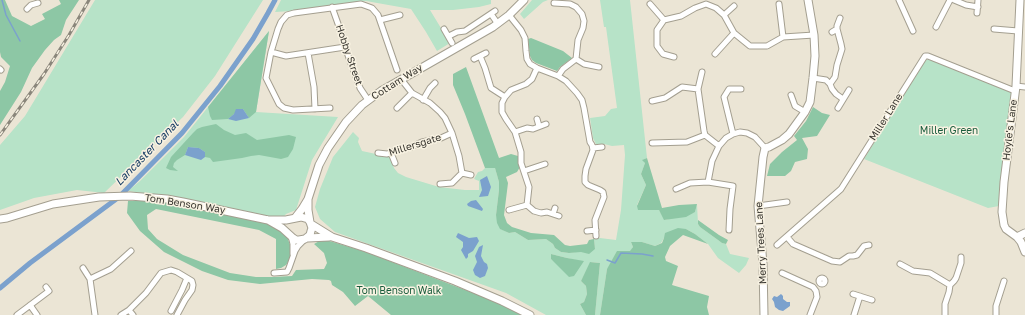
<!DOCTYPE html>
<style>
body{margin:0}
canvas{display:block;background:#ebe5d5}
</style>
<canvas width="1025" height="315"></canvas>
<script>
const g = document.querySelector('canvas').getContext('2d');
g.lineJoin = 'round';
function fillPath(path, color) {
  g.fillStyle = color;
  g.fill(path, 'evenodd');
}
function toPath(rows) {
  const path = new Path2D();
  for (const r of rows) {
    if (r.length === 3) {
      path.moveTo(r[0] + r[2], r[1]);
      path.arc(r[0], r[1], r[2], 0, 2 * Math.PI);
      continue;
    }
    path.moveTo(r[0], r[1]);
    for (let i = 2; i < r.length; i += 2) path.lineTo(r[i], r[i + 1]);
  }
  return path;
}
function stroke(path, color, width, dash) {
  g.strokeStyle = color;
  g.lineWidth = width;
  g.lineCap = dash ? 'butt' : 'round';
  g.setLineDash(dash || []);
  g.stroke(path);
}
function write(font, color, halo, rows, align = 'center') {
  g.font = font + ' "Golos Text",sans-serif';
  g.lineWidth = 3;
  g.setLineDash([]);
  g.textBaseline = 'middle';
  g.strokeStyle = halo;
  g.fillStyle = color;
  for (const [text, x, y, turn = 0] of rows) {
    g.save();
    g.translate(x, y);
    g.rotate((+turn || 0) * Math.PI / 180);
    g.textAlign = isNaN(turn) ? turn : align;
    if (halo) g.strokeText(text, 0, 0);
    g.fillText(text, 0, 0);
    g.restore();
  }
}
fillPath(toPath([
 [95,0,263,0,215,76,183,117,104,193,77,190,34,198,0,210,0,145,25,116],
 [281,0,491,0,491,4,479,7,453,10,430,10,450,43,437,51,426,32,411,9,366,1,292,11,275,12],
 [532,0,548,0,543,2,524,19,520,14],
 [600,0,630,0,647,158,643,160,645,163,641,174,646,185,637,205,659,210,665,220,695,212,697,204,698,224,700,227,718,240,722,243,726,244,730,254,749,258,746,265,739,273,718,258,708,244,695,234,686,229,664,238,661,243,655,246,642,242,631,242,633,247,630,252,607,269,600,315,595,315,600,263,591,262,581,281,586,286,587,294,584,302,580,304,586,315,546,315,506,293,335,232,320,219,315,207,320,189,333,157,353,132,359,138,358,142,362,151,390,157,394,168,398,173,406,177,439,187,465,190,479,190,479,181,474,179,478,172,482,171,485,168,495,168,499,182,499,190,496,215,501,229,509,233,515,232,528,240,546,239,553,244,555,248,561,252,569,253,595,249,594,239,600,238,616,240,621,210,625,155,624,145,612,146,604,144,596,144,593,138,590,118,605,116,611,109,617,108,606,27,604,27],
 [551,254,567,258,584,262,556,263,551,259],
 [269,31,256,112,338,117,312,160,296,210,286,214,280,221,216,205,174,197,128,191,140,181,184,137],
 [928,59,1011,92,999,206,988,208,864,159,924,62]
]), '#b7e3c8');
fillPath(toPath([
 [0,0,5,0,12,16,31,26,45,19,42,14,61,4,59,0,79,0,66,20,61,35,54,40,45,50,32,68,21,92,0,125,0,91,5,82,10,66,1,57,0,52],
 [269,31,256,112,249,118,243,109,234,114,228,119,212,120,210,116,208,107],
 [531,38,563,51,572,58,560,67,557,71,536,63,532,60,530,56,528,39],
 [466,67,499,158,511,154,518,156,520,167,517,172,506,177,508,183,504,215,507,223,512,227,531,233,554,235,565,245,570,246,587,244,589,240,594,239,595,249,589,254,581,252,569,253,561,252,555,248,553,244,546,239,528,240,515,232,509,233,500,229,497,223,496,215,499,190,499,182,495,168,485,168,465,114,453,85,453,74],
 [813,107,822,113,830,115,817,136,802,138,808,149,807,159,795,162,791,171,785,176,767,176,770,164,782,152,797,140,794,136,806,121],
 [216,124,224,130,235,135,246,133,257,140,289,135,296,137,293,149,288,157,281,159,259,155,251,156,242,158,213,162,210,158,205,157,205,152,199,148,188,147,185,155,177,160,174,163,173,167,178,171,170,170,166,168,171,157,193,133,197,129,202,127],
 [647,158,662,208,679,205,697,204,695,212,686,217,664,220,659,210,638,210,637,206,646,185,641,174,645,163,642,160],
 [128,201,154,201,183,205,266,223,286,234,292,250,290,259,286,265,281,268,276,269,276,239,259,230,156,209,147,215,148,229,157,239,183,255,230,273,256,277,273,277,292,276,296,270,324,269,327,263,324,253,314,244,323,239,366,252,502,304,525,315,391,315,368,296,355,306,343,292,332,285,331,281,329,280,312,279,260,284,228,280,202,271,164,252,140,231,127,213],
 [698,220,719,235,728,240,726,244,722,243,718,240,700,227,698,224],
 [678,228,686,229,695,234,708,244,683,235,670,246,665,257,666,261,678,266,672,285,709,296,707,307,709,315,600,315,607,269,617,251,630,251,633,247,631,242,642,242,655,246,662,243,664,238,665,233],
 [551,254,567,258,584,261,574,276,569,277,551,259],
 [590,262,600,263,595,315,586,315,580,304,584,302,587,294,586,286,581,281]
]), '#8dc7a5');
fillPath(toPath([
 [236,109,243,109,249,118,236,121,228,119,234,114],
 [188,147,199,148,205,152,205,157,201,160,185,155],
 [487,176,491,187,488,196,479,197,482,190,480,180],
 [476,200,483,209,482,211,468,206,467,204,471,201],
 [458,233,469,238,477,237,479,241,473,251,468,254,468,257,466,259,461,250,463,247,463,242,456,237],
 [483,245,481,256,484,262,487,264,488,268,485,276,480,278,475,275,473,270,477,262,475,256,479,247],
 [781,294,783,296,783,299,787,302,790,302,790,306,783,311,779,310,775,307,774,302,772,299,774,296,777,297]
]), '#7ba1cd');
stroke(toPath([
 [2,0,6,15,20,41],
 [607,260,615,263,621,253,642,254,653,256]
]), '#7ba1cd', 1.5);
stroke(toPath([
 [0,288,30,263,119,197,182,133,220,86,253,39,268,13,275,0]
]), '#7ba1cd', 5);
const street = toPath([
 [899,0,913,31],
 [954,0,966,5,978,7],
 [554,3,570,4,576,7,582,14,584,21,583,28,578,40,576,59,563,69,558,76],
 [650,4,664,20],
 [779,4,783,37],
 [332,7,342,35,345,47,360,88,368,100],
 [27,9,31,5,38,3],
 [977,13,978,0],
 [491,14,498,24],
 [509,15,521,30,525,38,526,51,527,59,530,64,537,68,558,76,566,81,577,93,582,100,584,108,590,142,592,145,593,150,586,169,585,176,585,182,588,185,600,190,603,192,604,197,595,220,596,236],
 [724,15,734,6],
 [380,20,400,15],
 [936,27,950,0],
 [444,29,452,43],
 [837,29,841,44,842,49,837,65,835,77,830,84,832,89,836,94,843,99],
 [994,29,1018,31],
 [832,32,837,29,837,26,840,18],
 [449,36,457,32,465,31,495,11],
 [271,52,286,56,345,47],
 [308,53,314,87,315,109],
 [715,54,734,33],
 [480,56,485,68,491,88,505,97],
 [674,57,663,54,657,46,657,30,664,20,681,16,695,8,706,4,716,8,724,15,734,33,750,46,767,46,783,37,814,35],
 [474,59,486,53],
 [576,59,584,64,599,67],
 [537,68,532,79,526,84,511,90,505,97,502,103,502,112,506,119,515,132,521,152,521,163,529,187,527,205,534,211,541,213,547,212,559,216],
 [0,69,1,70],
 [702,72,698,89,704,131,705,135,719,146],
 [813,78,826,80,830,84],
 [401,79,412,93,430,103,440,112,445,118,452,133,459,156,462,173,452,183,440,184],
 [1016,86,1025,87],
 [791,95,795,106,805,112],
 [423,100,430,88,435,83],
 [652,101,665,98,682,87,698,89],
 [330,108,293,110,284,108,279,104,266,78,271,52,278,29,281,22,287,15,294,13,361,4,372,8,378,15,397,70],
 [397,108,412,93],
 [838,108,849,90],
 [537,119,539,126],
 [515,132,527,128,533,129,546,124],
 [733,134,724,97,729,89,741,89],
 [652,143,687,142,705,135],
 [593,148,602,147],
 [378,153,387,154,398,150,411,147,422,142,441,138,452,133],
 [391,153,395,163],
 [524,171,545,164],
 [462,173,471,175],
 [708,182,733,186,730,209,729,230],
 [676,189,690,183,708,182,712,161,719,146,726,138,733,134,740,132,747,133,755,137,765,148],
 [758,206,787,202],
 [509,210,527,205],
 [553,214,555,208],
 [587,231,596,230],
 [291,236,293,244,293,254],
 [787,237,793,244,832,261,840,262,849,256,853,256,857,255,864,246,869,245],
 [777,245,841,189,925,56,928,56,1015,91],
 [900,264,913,271,930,273,950,285],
 [83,268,90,279,95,315],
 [274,273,287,272,289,268,295,251,298,246,305,239],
 [782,273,813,287,816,291,817,297,810,315],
 [822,281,3],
 [90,279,111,269,131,251],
 [853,294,872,300],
 [30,305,37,315],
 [129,310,133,315],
 [171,311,182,290,187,278],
 [17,315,49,291,46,287],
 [121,315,129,310,146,293,161,273,171,270,177,272,192,281,193,285,192,290,185,300,177,315],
 [854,315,860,296],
 [945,315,945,304,949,292,950,285,954,281,956,278,961,263,961,257],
 [996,315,996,306,1004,281]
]);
const secondary = toPath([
 [1020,0,1016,86,1004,182,1002,212,1004,225,1006,229,1017,237,1021,242,1025,252],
 [308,199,308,210,310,222],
 [295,218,302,209,308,199,319,165,328,148,346,122,362,105,381,91,493,27,509,15,524,0],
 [0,219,7,218,53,204,99,197,130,196,167,199,183,202,268,220,286,220,301,217,308,219,310,222,312,228,311,231,310,235,305,239,299,240,296,240,293,238,282,228,268,220],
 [311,224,332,237,366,248,455,281,502,301,530,315],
 [1017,237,1025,233],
 [308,238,329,237],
 [764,315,763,264,758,206,763,157,765,148,769,147,782,140,789,134,805,112,810,102,813,78,815,56,814,35,808,0]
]);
stroke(street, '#a49f90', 7);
stroke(secondary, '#a49f90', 9);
stroke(street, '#fff', 5);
stroke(secondary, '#fff', 7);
const rail = toPath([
 [0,135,44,74,69,35,89,0]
]);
stroke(rail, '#8a867b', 3);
stroke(rail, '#f8f2e2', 1.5, [4.5]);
write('10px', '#37352f', '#f8f2e2', [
 ["Hobby Street",349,55,71],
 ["Cottam Way",397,82,-32],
 ["Miller Lane",886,117,-58],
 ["Hoyle's Lane",1010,130,-83],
 ["Millersgate",415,145,-17],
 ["Tom Benson Way",185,204,9],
 ["Merry Trees Lane",761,243,-93]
]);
write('10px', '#1a5d3d', '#f8f2e2', [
 ["Miller Green",949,131],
 ["Tom Benson Walk",399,291]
]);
write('italic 11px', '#0d355f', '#f8f2e2', [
 ["Lancaster Canal",147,153,-46]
]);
</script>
